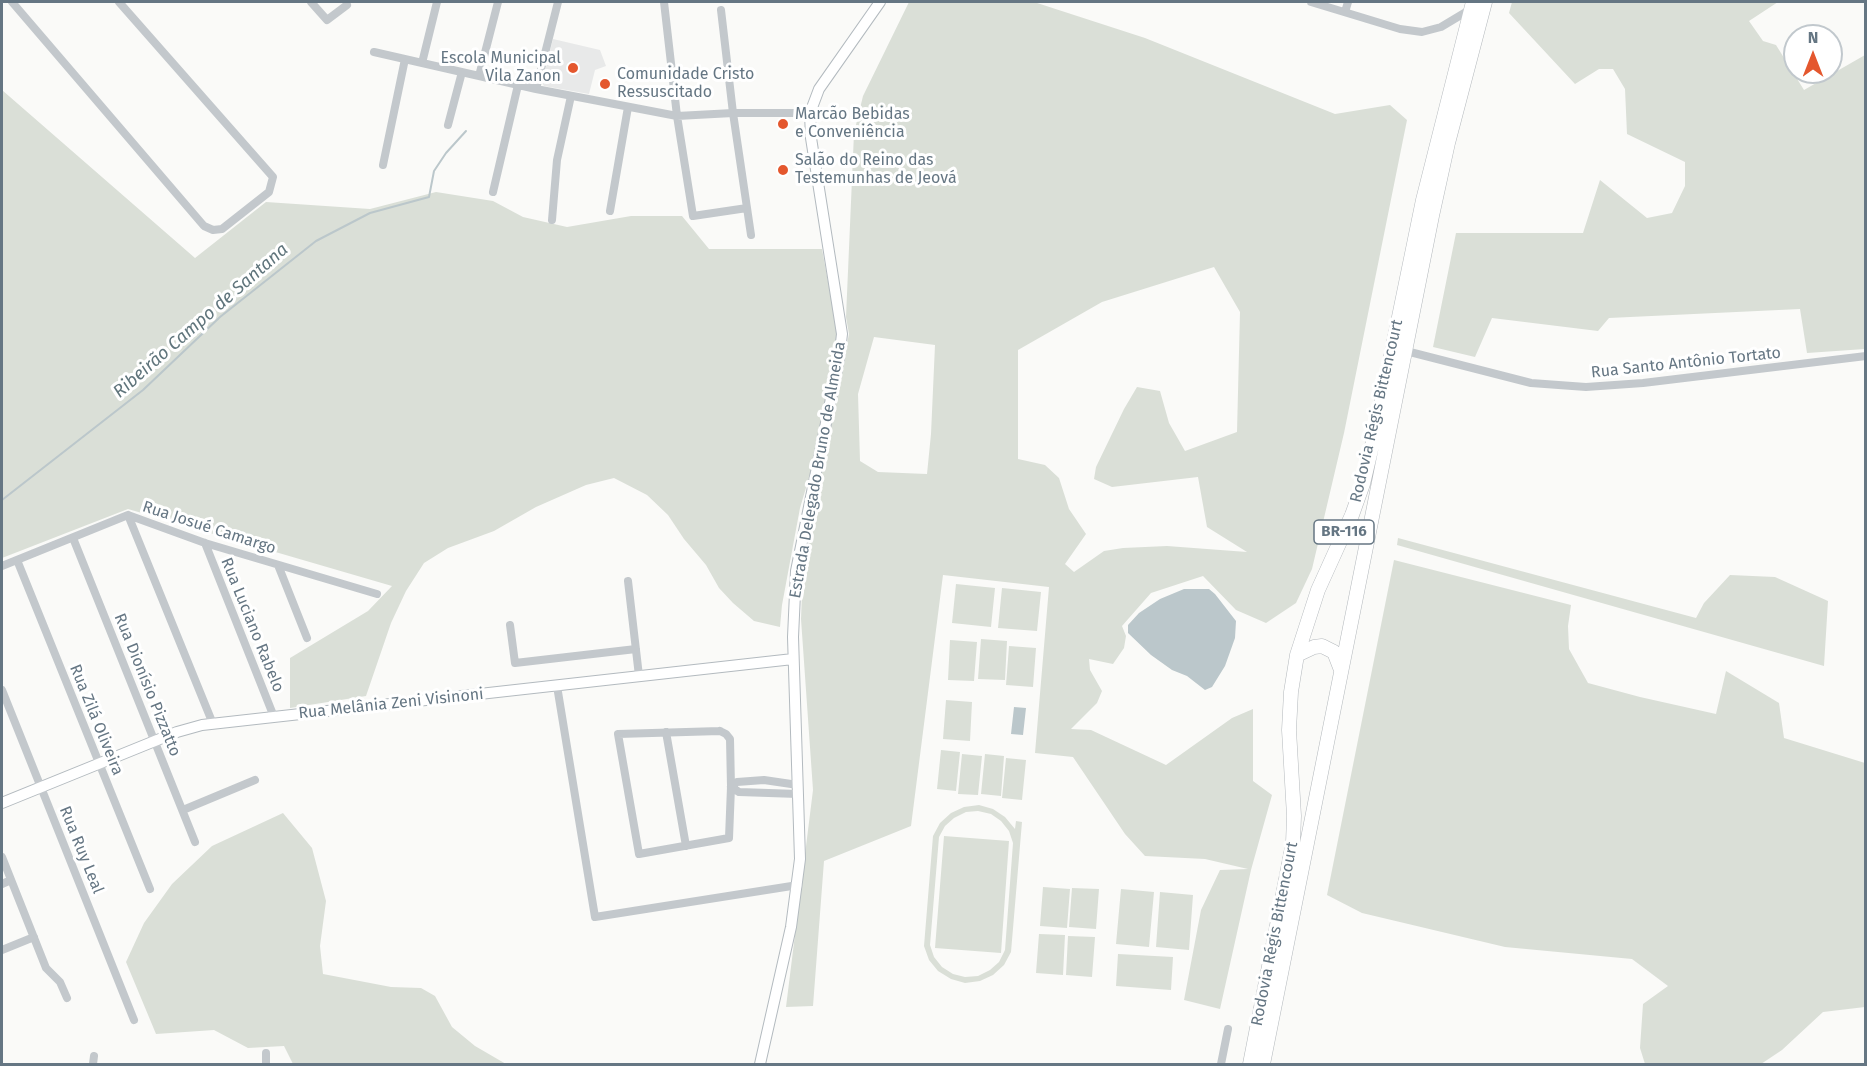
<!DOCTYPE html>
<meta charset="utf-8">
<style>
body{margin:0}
#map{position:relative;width:1867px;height:1066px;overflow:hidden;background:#fafaf8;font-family:"Fira Sans",sans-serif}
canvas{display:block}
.frame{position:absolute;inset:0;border:3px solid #657683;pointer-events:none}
.north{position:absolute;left:1783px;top:24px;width:60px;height:60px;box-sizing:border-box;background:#fff;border:2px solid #c1c8cd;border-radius:50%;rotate:0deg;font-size:16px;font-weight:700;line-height:24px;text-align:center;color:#657683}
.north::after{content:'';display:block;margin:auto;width:21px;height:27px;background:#e4572e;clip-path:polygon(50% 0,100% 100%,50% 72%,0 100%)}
</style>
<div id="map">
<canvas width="1867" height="1066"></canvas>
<div class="frame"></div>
<div class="north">N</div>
</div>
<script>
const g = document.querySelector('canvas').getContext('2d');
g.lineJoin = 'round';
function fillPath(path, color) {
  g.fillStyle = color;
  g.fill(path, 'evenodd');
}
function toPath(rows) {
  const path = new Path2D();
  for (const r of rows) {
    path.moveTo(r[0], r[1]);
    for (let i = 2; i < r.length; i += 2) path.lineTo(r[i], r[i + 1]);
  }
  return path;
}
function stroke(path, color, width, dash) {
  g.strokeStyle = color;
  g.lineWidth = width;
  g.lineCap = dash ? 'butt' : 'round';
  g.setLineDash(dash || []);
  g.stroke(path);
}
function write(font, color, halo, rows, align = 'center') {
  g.font = font + ' "Fira Sans",sans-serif';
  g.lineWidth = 6;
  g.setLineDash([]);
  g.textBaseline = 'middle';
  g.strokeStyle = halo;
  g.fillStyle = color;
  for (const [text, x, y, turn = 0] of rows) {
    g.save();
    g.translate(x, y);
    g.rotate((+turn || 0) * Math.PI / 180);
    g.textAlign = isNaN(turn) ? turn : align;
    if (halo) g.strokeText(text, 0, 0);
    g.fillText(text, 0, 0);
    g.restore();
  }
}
fillPath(toPath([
 [553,39,600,50,606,66,595,70,589,94,544,86,542,83]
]), '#e8e9e9');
fillPath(toPath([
 [909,2,1034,2,1145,38,1335,114,1390,105,1407,120,1344,433,1312,569,1296,603,1266,623,1236,610,1203,576,1151,593,1122,626,1126,636,1124,648,1113,664,1089,659,1090,670,1102,691,1097,703,1071,729,1091,730,1166,765,1232,718,1253,709,1253,781,1272,795,1251,870,1220,1009,1184,1000,1201,910,1220,870,1248,869,1205,859,1145,856,1125,834,1073,757,1035,753,1049,587,943,575,911,826,824,861,813,1006,786,1007,813,790,801,619,803,568,819,477,849,334,846,317,854,133,863,96],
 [1214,267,1240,312,1237,432,1185,451,1169,423,1160,391,1137,387,1124,409,1096,467,1094,479,1112,487,1198,477,1207,527,1247,552,1167,546,1123,548,1104,551,1074,572,1065,564,1086,534,1069,509,1059,478,1045,465,1018,459,1018,350,1102,302],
 [874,337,935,345,931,434,927,474,878,472,860,461,858,394],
 [1512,2,1655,2,1656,3,1778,2,1749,21,1763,41,1776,45,1804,90,1865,55,1865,349,1807,353,1800,309,1609,318,1598,331,1492,318,1475,357,1433,347,1456,233,1583,233,1600,180,1647,218,1672,213,1685,186,1685,162,1627,134,1625,89,1613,69,1599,69,1575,84,1509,13],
 [2,90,195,258,266,202,370,209,436,192,493,201,523,217,567,227,631,216,682,216,709,249,822,249,838,336,817,451,800,508,782,605,780,627,754,621,733,603,719,588,706,565,684,539,668,515,647,495,614,478,586,485,536,507,494,531,448,548,424,563,406,591,391,623,366,696,290,708,290,658,368,611,392,586,128,509,2,558],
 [1398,538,1696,618,1704,603,1730,575,1775,577,1828,601,1824,666,1397,545],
 [1394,560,1571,605,1568,626,1569,649,1588,683,1640,697,1716,714,1726,671,1779,703,1784,738,1865,763,1865,1007,1823,1012,1782,1050,1761,1064,1645,1064,1640,1048,1643,1004,1668,986,1632,959,1505,947,1362,913,1327,895],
 [956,584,995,588,991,627,952,623],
 [1002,588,1041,592,1037,631,998,628],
 [981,639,1007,641,1005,680,978,679],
 [950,640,977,642,974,681,948,680],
 [1009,646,1036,648,1033,687,1006,685],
 [946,700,972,702,970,741,943,739],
 [941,750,960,752,956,791,937,789],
 [962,754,982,756,978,795,958,794],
 [985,754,1004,756,1001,796,981,794],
 [1006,758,1026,760,1022,800,1002,798],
 [979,805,993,809,1005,817,1015,829,1016,821,1022,822,1011,952,1004,965,993,975,980,981,965,983,951,979,938,971,929,960,924,946,933,836,940,823,951,813,964,807],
 [978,811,991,814,1001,821,1009,831,1013,843,1005,950,999,962,990,970,978,976,965,977,953,974,942,967,934,957,930,945,939,837,945,826,954,818,966,812],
 [283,813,312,848,326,901,320,946,323,974,391,987,421,988,435,996,452,1027,475,1046,506,1064,293,1064,284,1046,248,1048,214,1030,156,1034,126,962,144,923,172,884,212,846],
 [944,836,1009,841,1001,953,935,948],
 [1043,887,1070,889,1067,928,1040,926],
 [1072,888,1099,889,1096,929,1069,927],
 [1121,889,1154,892,1149,947,1116,944],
 [1160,892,1193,895,1189,950,1156,947],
 [1039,934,1065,935,1063,975,1036,973],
 [1068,936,1095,937,1092,977,1066,975],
 [1118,954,1173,957,1171,990,1116,986]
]), '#dadfd7');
fillPath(toPath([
 [1184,589,1209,589,1215,594,1236,621,1235,638,1225,666,1212,687,1205,690,1187,676,1172,670,1151,655,1128,633,1128,625,1139,613,1160,599],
 [1014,707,1026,708,1023,735,1011,734]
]), '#bbc7cb');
stroke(toPath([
 [2,500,143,390,220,317,316,241,370,213,429,197,434,171,446,153,466,131]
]), '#bbc7cb', 2);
const secondary = toPath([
 [2,803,177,732,202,725,793,659],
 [760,1064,791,927,800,859,793,637,796,571,839,359,842,334,811,138,810,113,819,89,880,2]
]);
const highway = toPath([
 [1297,655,1314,647,1322,646,1334,652,1341,670],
 [1250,1064,1293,843,1294,816,1289,730,1291,692,1297,655,1318,590,1352,515,1363,484,1376,429,1423,200,1473,2],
 [1263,1064,1432,216,1448,143,1485,2]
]);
stroke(secondary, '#b3babf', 12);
stroke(highway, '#b4b9bd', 15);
stroke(toPath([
 [12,2,204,226,213,230,222,229,269,192,273,177,119,2],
 [311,2,327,20,347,5],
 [664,2,677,116,693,216,747,208],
 [1311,2,1400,29,1422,32,1441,27,1471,9],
 [721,10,733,113,751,235],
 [1345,12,1348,2],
 [374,52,536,89,677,116,733,113,810,113],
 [422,63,437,2],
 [479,76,498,2],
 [536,89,558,2],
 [448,125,462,72],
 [383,165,405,59],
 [493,192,518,85],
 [610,211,628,107],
 [552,220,557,160,571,96],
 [1406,351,1531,383,1586,387,1643,383,1866,356],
 [128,515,213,724],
 [73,538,195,842],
 [205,543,274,717],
 [17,560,150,889],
 [278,565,307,638],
 [2,566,128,515,205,543,377,594],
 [628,581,639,676],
 [510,625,515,663,636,649],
 [557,686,595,917,798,885],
 [2,690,134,1020],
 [720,731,726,734,730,739,731,787,729,838,639,854,618,734,720,731],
 [666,732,686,846],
 [798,785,764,780,737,782,731,787,739,792,798,794],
 [183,810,255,780],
 [2,857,46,968,60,982,67,998],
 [2,884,11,880],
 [2,950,34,937],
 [93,1064,94,1056],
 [266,1064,266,1053],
 [1221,1064,1228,1029]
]), '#c3c8cc', 8);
stroke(secondary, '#fff', 10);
stroke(highway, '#fff', 14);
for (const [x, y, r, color] of [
 [573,68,6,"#e4572e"],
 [605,84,6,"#e4572e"],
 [783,124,6,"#e4572e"],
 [783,170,6,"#e4572e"]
]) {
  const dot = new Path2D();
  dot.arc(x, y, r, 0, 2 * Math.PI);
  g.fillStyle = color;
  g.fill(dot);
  stroke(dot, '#fff', 2);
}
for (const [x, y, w] of [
 [1344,532,60]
]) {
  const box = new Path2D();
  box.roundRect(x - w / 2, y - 12, w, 24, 4.5);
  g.fillStyle = '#fff';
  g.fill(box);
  stroke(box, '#657683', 1.5);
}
write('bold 15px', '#657683', null, [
 ["BR-116",1344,532]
]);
write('16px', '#657683', '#fff', [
 ["Escola Municipal",561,59,"right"],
 ["Vila Zanon",561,77,"right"],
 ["Comunidade Cristo",617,75],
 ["Ressuscitado",617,93],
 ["Marcão Bebidas",795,115],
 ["e Conveniência",795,133],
 ["Salão do Reino das",795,161],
 ["Testemunhas de Jeová",795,179]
], 'left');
write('16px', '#657683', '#fff', [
 ["Rua Santo Antônio Tortato",1686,363,-6],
 ["Rodovia Régis Bittencourt",1377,411,-77],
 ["Estrada Delegado Bruno de Almeida",818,470,-80],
 ["Rua Josué Camargo",209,528,18],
 ["Rua Luciano Rabelo",252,625,68],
 ["Rua Dionísio Pizzatto",147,685,68],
 ["Rua Melânia Zeni Visinoni",391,704,-6],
 ["Rua Zilá Oliveira",96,720,68],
 ["Rua Ruy Leal",81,850,68],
 ["Rodovia Régis Bittencourt",1275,934,-79]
]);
write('italic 18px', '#60757c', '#fff', [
 ["Ribeirão Campo de Santana",201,321,-41]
]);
</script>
